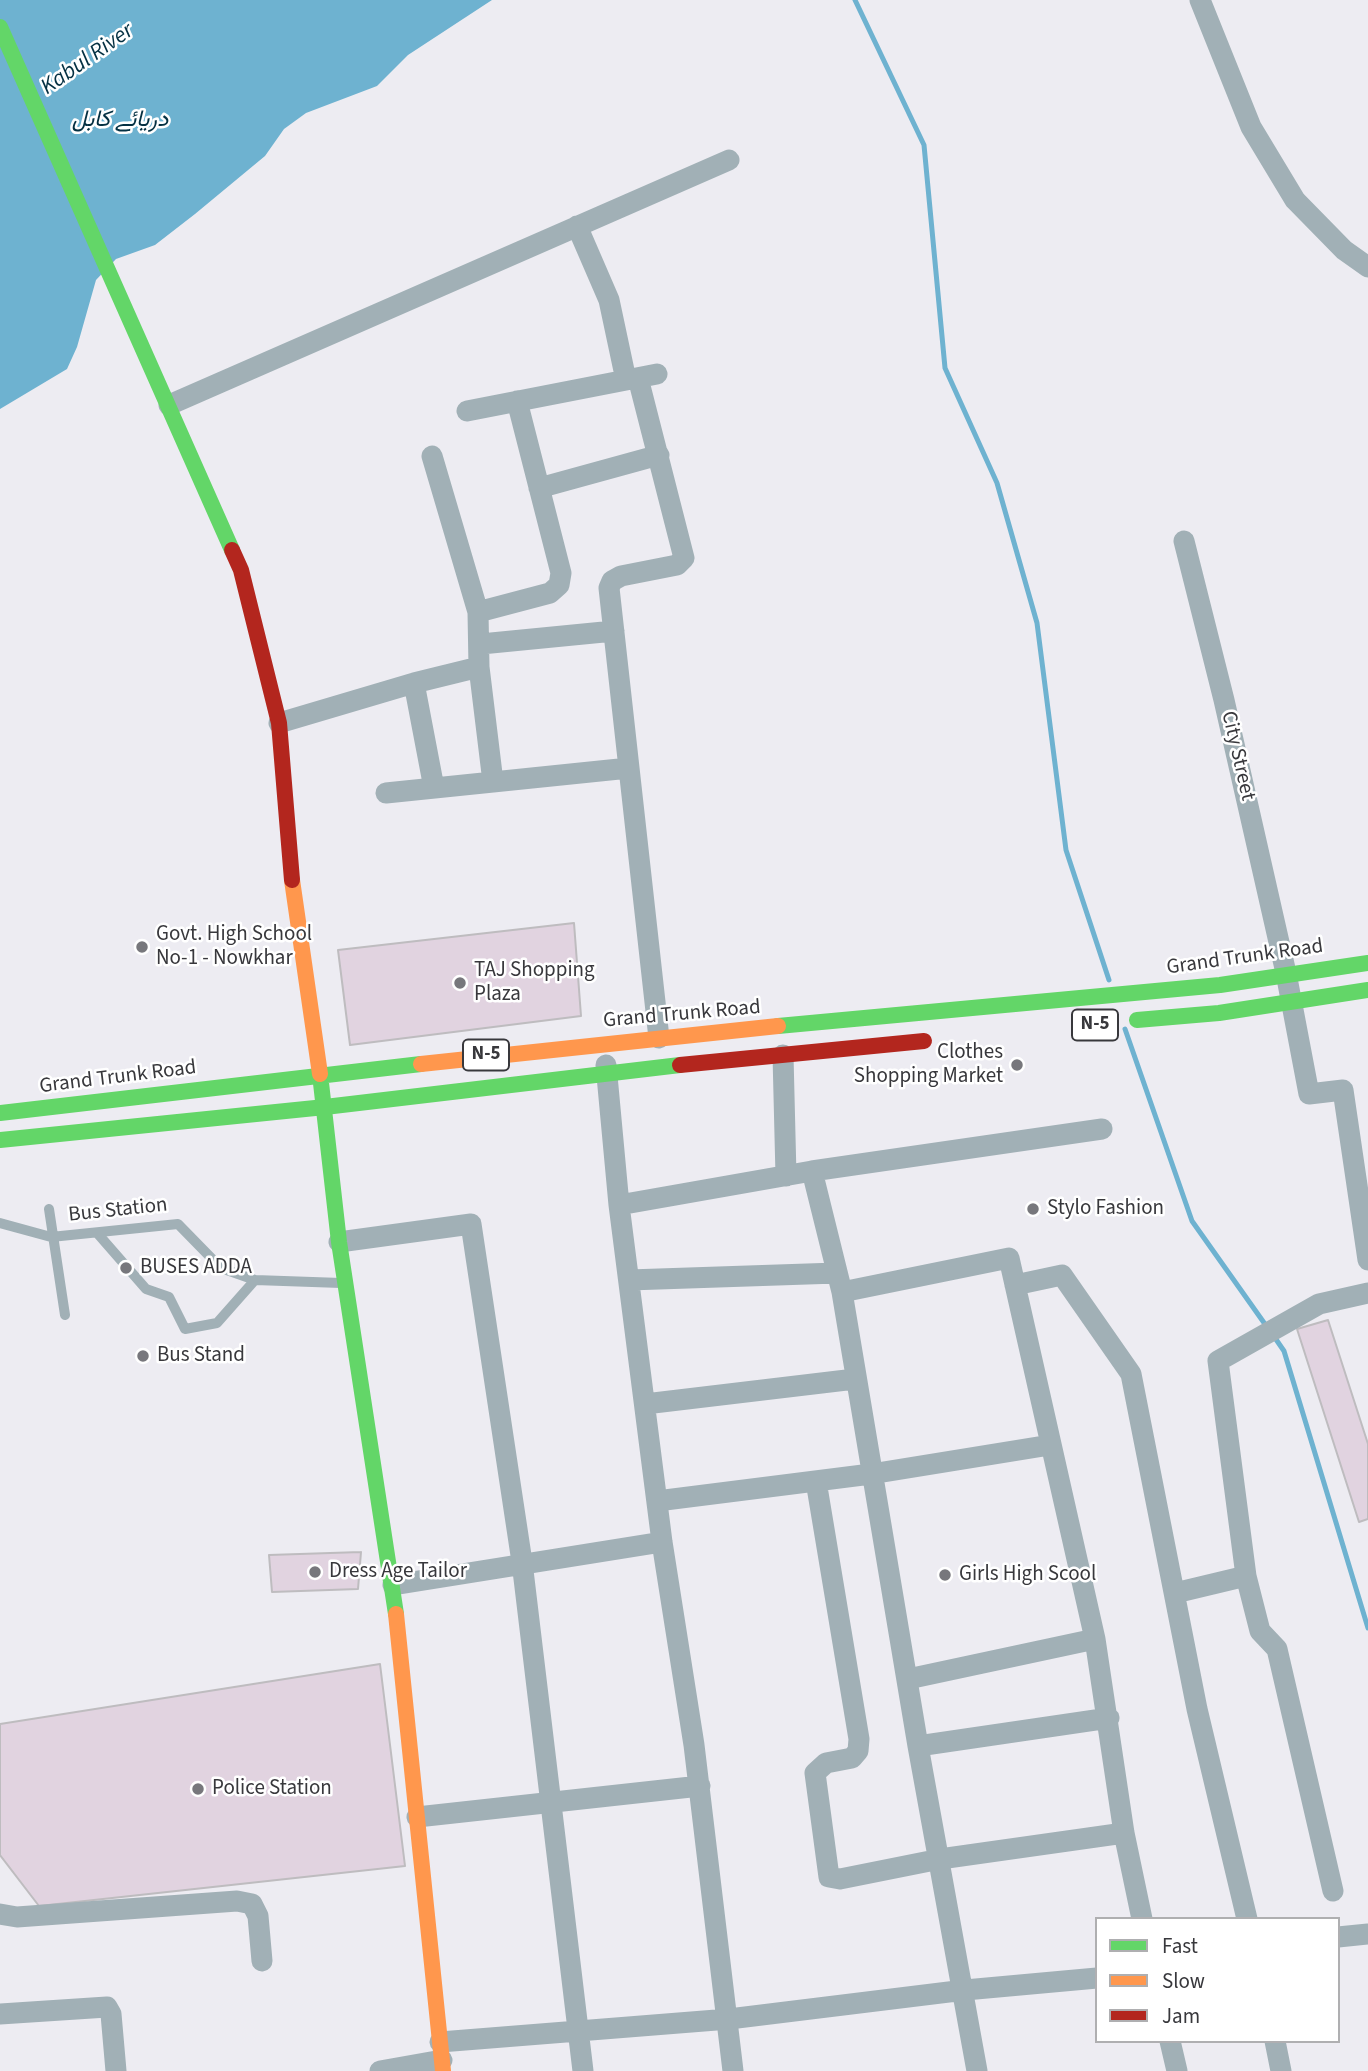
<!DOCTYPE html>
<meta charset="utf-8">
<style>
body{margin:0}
#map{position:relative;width:1368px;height:2071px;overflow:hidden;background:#edecf2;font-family:"Source Sans 3",sans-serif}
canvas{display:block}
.legend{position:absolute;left:1095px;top:1917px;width:245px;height:126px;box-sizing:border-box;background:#fff;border:2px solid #afafb1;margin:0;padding:9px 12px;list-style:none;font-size:21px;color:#38383c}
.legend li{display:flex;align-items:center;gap:14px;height:35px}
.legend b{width:35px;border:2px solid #afafb1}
</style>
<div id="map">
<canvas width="1368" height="2071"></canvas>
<ul class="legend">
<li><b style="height:9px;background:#63d668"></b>Fast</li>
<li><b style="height:9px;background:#ff974d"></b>Slow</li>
<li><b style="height:9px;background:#b3261e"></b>Jam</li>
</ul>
</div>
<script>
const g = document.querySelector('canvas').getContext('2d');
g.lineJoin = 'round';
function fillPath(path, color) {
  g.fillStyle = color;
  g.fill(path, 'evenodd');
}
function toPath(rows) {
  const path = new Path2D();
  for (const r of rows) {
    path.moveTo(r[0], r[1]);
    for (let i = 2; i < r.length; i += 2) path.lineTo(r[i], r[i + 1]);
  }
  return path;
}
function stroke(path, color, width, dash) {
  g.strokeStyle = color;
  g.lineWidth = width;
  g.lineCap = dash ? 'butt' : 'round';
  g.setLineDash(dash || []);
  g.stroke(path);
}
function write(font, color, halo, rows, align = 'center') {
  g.font = font + ' "Source Sans 3",Vazirmatn,sans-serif';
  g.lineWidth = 5;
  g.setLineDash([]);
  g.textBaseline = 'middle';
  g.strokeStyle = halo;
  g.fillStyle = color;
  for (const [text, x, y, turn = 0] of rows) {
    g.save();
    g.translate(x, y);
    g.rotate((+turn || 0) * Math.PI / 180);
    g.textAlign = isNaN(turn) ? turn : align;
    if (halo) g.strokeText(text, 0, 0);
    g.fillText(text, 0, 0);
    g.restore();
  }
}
fillPath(toPath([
 [0,0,492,0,408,55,377,86,306,113,284,129,265,156,195,214,155,245,116,259,96,280,77,347,67,369,0,409]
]), '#6eb2d0');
stroke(toPath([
 [855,0,924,145,945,368,997,483,1037,623,1066,850,1109,980],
 [1125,1029,1192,1221,1267,1327],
 [1273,1335,1284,1351,1368,1628]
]), '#6eb2d0', 5);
const building = toPath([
 [574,923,581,1016,350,1045,338,950,574,923],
 [1328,1320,1368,1444,1368,1519,1359,1522,1297,1329,1328,1320],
 [361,1552,358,1589,272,1592,269,1555,361,1552],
 [380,1664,405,1866,39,1906,0,1855,0,1724,380,1664]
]);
fillPath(building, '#e1d3e0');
stroke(building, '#bebcbf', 2);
stroke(toPath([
 [49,1209,65,1315],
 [0,1223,51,1237,178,1224,221,1268,255,1280,341,1283],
 [98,1234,146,1289,169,1297,185,1329,217,1323,255,1280]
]), '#a1b0b6', 10);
stroke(toPath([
 [1200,0,1251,127,1295,200,1344,250,1368,267],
 [577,226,609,300,626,380],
 [638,378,684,558,677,565,621,576,612,581,609,588,659,1038],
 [169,405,729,160],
 [467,411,657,374],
 [432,456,478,612,479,667,493,782],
 [539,488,659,455],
 [1184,541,1224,700,1286,973,1309,1094,1343,1090,1368,1260],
 [478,612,550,593,559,585,561,573,517,401],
 [481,644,614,631],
 [414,683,434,788],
 [279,723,414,683,479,667],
 [386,793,629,768],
 [783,1055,786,1176],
 [606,1065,619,1205,662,1542,694,1745,733,2071],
 [812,1171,842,1292,918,1746,977,2071],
 [619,1205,812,1171,1102,1129],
 [339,1242,471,1224,522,1562,583,2071],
 [629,1280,837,1273],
 [1015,1285,1062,1275,1131,1374,1197,1709,1247,1919],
 [842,1292,1009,1258,1095,1639,1124,1833,1142,1919],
 [645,1404,855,1379],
 [816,1481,859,1739,858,1751,852,1758,826,1763,815,1773,829,1877,840,1879,940,1859,1124,1833],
 [657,1501,871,1474,1050,1445],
 [1246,1576,1260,1631,1277,1649,1333,1891],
 [393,1585,662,1542],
 [1175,1593,1246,1576,1218,1361,1319,1304,1368,1293],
 [908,1679,1095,1639],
 [918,1746,1109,1718],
 [417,1817,700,1786],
 [0,1914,17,1917,237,1901,252,1904,258,1916,262,1961],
 [1338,1937,1368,1934],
 [0,2014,107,2007,111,2014,116,2071],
 [1170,2041,1177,2071],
 [1275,2041,1281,2071],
 [440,2042,729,2019,965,1990,1097,1978],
 [380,2071,442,2060]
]), '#a1b0b6', 21);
stroke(toPath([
 [0,27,232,550],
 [1137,1020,1219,1013,1368,990],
 [778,1026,1220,985,1368,963],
 [321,1083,339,1242,396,1614],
 [0,1113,421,1064],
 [0,1140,325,1107,680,1065]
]), '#63d668', 16);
stroke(toPath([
 [292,880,320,1074],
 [421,1064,778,1026],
 [396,1614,443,2071]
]), '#ff974d', 16);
stroke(toPath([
 [232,550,241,570,279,723,292,880],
 [680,1065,924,1041]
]), '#b3261e', 16);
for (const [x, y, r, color] of [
 [142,947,7,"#77777c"],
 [460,983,7,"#77777c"],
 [1017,1065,7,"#77777c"],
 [1033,1209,7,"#77777c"],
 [126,1268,7,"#77777c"],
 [143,1356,7,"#77777c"],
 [315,1572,7,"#77777c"],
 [945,1575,7,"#77777c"],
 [198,1789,7,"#77777c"]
]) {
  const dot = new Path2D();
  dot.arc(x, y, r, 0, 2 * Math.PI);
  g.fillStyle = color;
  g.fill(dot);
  stroke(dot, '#fff', 2.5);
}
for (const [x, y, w] of [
 [1095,1025,46],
 [486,1055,46]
]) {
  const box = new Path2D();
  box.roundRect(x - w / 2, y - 15.5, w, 31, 5);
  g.fillStyle = '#fff';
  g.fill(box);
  stroke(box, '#38383c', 2);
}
write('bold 19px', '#38383c', null, [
 ["N-5",1095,1025],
 ["N-5",486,1055]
]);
write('21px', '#38383c', '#fff', [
 ["City Street",1237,756,77],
 ["Grand Trunk Road",1245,958,-8],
 ["Grand Trunk Road",682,1015,-5],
 ["Grand Trunk Road",118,1078,-7],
 ["Bus Station",118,1211,-6]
]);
write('21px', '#38383c', '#fff', [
 ["Govt. High School",156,935],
 ["No-1 - Nowkhar",156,959],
 ["TAJ Shopping",474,971],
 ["Plaza",474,995],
 ["Clothes",1003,1053,"right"],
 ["Shopping Market",1003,1077,"right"],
 ["Stylo Fashion",1047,1209],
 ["BUSES ADDA",140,1268],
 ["Bus Stand",157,1356],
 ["Dress Age Tailor",329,1572],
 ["Girls High Scool",959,1575],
 ["Police Station",212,1789]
], 'left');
write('italic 23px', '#043042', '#fff', [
 ["Kabul River",88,60,-35],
 ["دریائے کابل",120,121]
]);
</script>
